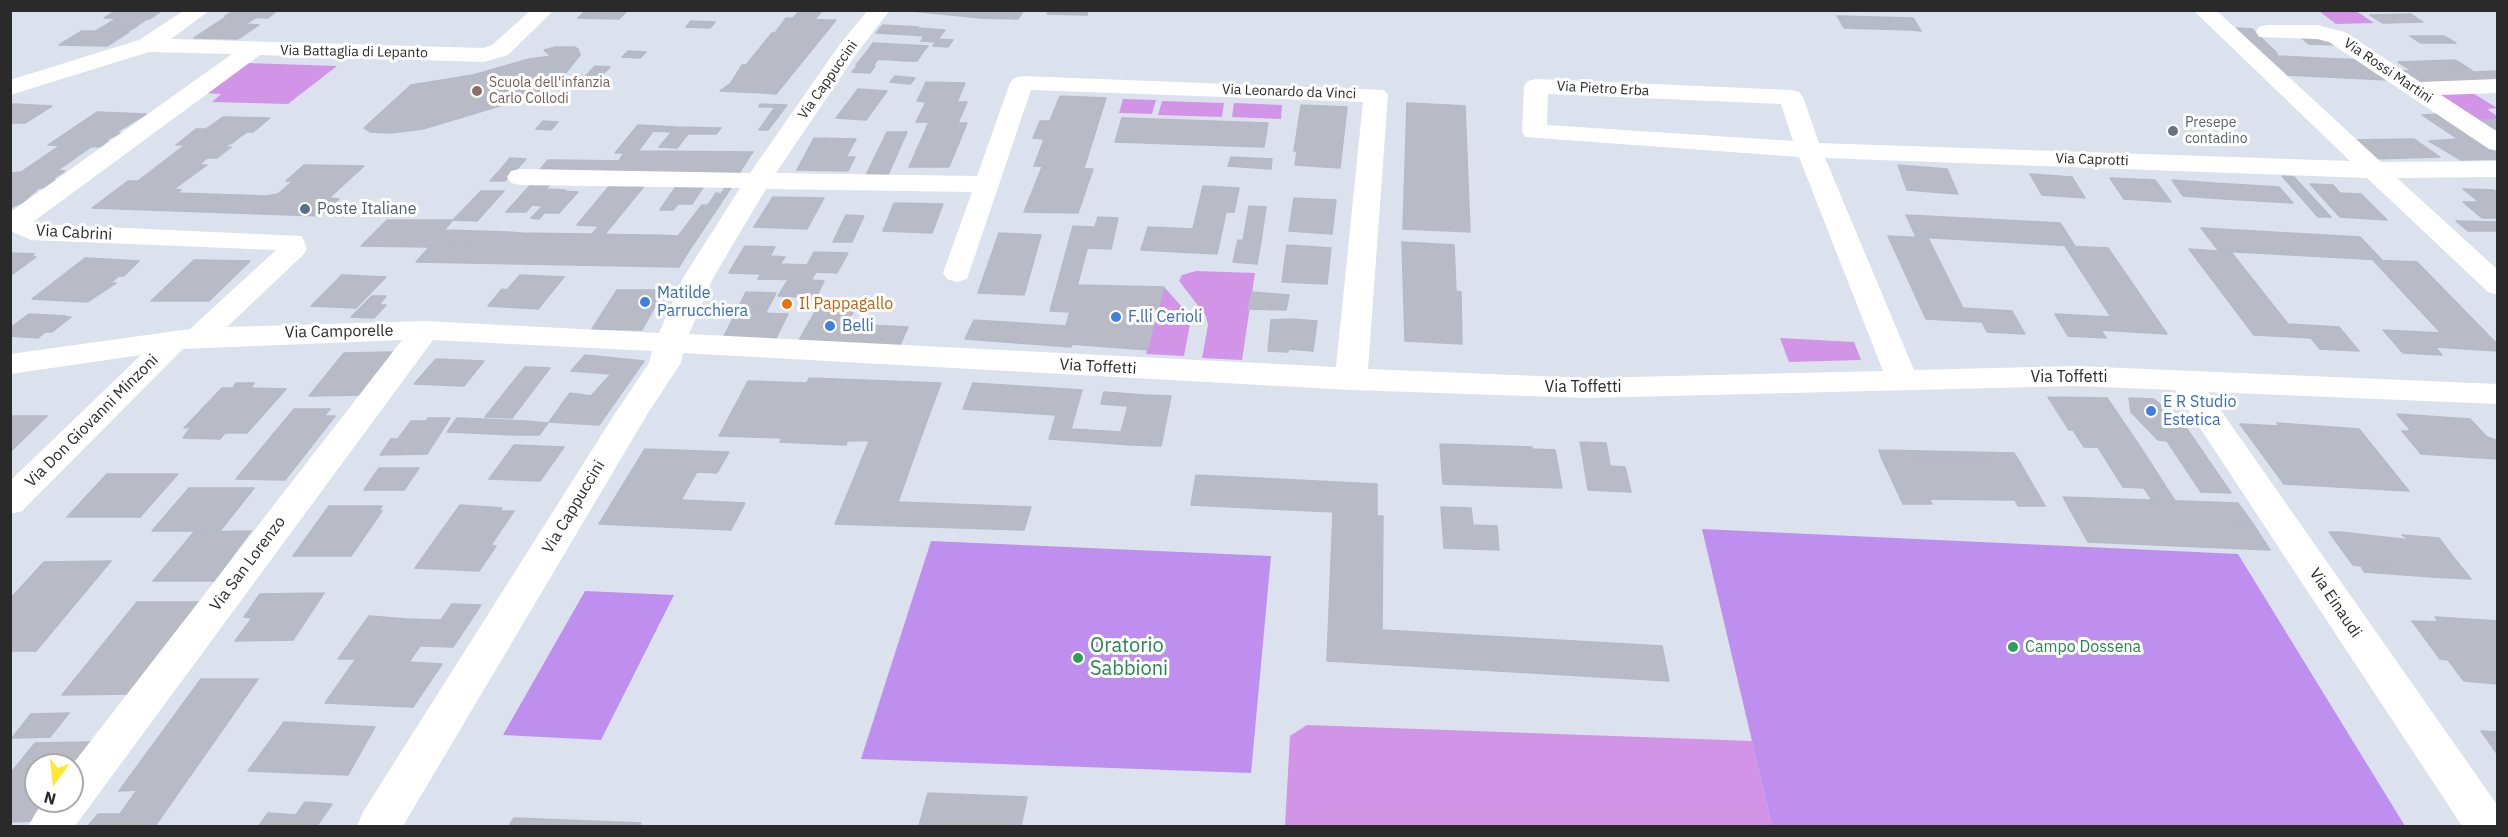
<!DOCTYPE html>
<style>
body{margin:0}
#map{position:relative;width:2508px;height:837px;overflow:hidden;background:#dbe2ed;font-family:"IBM Plex Sans",sans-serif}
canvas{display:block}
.frame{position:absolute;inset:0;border:12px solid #2a2a2a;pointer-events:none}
.north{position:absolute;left:24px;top:753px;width:60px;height:60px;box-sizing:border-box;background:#fff;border:2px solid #aaa;border-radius:50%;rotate:195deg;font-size:16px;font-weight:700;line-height:24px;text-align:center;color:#2a2a2a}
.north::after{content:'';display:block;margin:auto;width:21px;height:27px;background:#ffe736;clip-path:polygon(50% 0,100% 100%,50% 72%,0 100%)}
</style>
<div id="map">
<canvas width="2508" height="837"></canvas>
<div class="frame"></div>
<div class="north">N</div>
</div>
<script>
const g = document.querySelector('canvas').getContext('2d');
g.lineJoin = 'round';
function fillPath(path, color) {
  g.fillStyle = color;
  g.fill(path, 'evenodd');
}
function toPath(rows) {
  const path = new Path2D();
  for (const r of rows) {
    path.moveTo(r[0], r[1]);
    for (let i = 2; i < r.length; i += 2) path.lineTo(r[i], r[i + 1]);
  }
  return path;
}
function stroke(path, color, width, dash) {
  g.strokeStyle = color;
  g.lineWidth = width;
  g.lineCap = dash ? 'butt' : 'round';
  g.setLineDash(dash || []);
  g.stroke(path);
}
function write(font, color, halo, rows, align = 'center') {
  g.font = font + ' "IBM Plex Sans",sans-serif';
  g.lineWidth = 6;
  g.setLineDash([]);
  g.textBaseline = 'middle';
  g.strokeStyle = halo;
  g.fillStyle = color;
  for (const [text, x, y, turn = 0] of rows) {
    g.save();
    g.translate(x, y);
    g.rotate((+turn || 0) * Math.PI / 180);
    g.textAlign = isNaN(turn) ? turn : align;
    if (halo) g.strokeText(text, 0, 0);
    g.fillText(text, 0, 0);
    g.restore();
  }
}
fillPath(toPath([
 [2319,11,2356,11,2374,23,2336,24],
 [247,63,337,66,288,104,212,102,221,94,205,93],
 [2443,92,2471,92,2497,108,2487,109,2497,116,2497,120,2483,121,2497,130,2488,131,2434,96],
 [1123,99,1156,100,1152,114,1119,113],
 [1162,101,1224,103,1222,117,1158,115],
 [1234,103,1282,105,1281,119,1232,117],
 [1196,271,1255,273,1242,360,1202,358,1208,325,1206,316,1179,281,1182,275],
 [1164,287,1184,309,1190,324,1184,356,1146,354],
 [1780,338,1854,342,1861,360,1789,362],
 [1307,725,1752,741,1772,826,1285,826,1290,736]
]), '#d194e7');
fillPath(toPath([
 [1702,529,2238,554,2405,826,1772,826],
 [931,541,1271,556,1251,773,861,759],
 [585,591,674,595,601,740,503,735]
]), '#be8fef');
const building = toPath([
 [116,10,163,10,149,19,104,18,116,10],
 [234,10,278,10,268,18,225,16,234,10],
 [586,10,628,10,619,19,578,18,586,10],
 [800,10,810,10,822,11,815,19,793,18,800,10],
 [900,10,956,10,951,15,900,10],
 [956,10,987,10,981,18,951,15,956,10],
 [987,10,1024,10,1018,19,981,18,987,10],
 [1049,10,1088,10,1087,15,1047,14,1049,10],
 [2411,14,2423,22,2383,23,2370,15,2411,14],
 [1837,16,1913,18,1921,31,1912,30,1907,22,1839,19,1837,16],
 [226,17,255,18,245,24,259,25,238,39,194,38,226,17],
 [117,18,147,19,137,26,106,25,117,18],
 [786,18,825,20,764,93,720,91,731,83,742,65,746,65,772,33,775,33,786,18],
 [1839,19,1907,22,1912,30,1844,28,1839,19],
 [825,20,836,20,776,94,764,93,825,20],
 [691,21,715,22,710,28,686,27,691,21],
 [106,25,137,26,127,32,96,31,106,25],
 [883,25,918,27,911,35,876,33,883,25],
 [917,28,945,30,936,42,921,41,924,36,911,35,917,28],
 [2237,28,2252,29,2277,53,2262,53,2237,28],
 [82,31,96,31,129,32,107,46,59,45,82,31],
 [2410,36,2444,36,2456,43,2421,43,2410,36],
 [2300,37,2326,37,2338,45,2309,44,2300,37],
 [938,39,953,40,948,47,933,46,938,39],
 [873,43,928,46,923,52,869,49,873,43],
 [556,47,574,47,578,49,580,55,560,80,533,96,423,129,391,133,370,132,364,128,411,85,473,75,529,59,551,56,544,50,556,47],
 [869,49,881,50,873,59,878,59,873,66,856,65,869,49],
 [881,50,900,51,893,60,873,59,881,50],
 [628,51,646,52,640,58,622,57,628,51],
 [900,51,911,51,904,61,893,60,900,51],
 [911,51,923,52,917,61,904,61,911,51],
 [2262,53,2275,53,2278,56,2361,60,2388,80,2286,75,2262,53],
 [2455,60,2468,68,2411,70,2398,62,2455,60],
 [858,65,873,66,875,66,870,73,852,72,858,65],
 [595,66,610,67,595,82,581,81,595,66],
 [2468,68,2474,72,2498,71,2498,79,2430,82,2411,70,2468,68],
 [2411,70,2430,82,2414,83,2395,72,2411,70],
 [895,76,915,78,910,84,890,82,895,76],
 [926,82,965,83,957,102,967,102,958,123,967,123,949,167,909,167,929,122,916,122,926,102,917,101,926,82],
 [858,89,887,91,879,102,850,100,858,89],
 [1060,96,1106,98,1084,168,1034,166,1044,139,1033,138,1040,121,1050,121,1060,96],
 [850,100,879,102,866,120,836,118,850,100],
 [1407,103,1448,105,1450,231,1403,229,1407,103],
 [760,104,787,105,768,130,759,130,775,107,759,107,760,104],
 [10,105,14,104,52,106,25,123,10,123,10,105],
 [1301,105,1347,107,1340,168,1295,165,1297,151,1294,151,1301,105],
 [1448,105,1465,106,1470,232,1450,231,1448,105],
 [97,112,146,114,115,133,120,133,104,141,108,141,100,147,48,145,97,112],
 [2441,114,2498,150,2498,159,2461,160,2429,141,2458,139,2422,115,2441,114],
 [223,117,270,118,253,132,247,132,232,143,221,147,231,147,217,158,207,158,199,165,207,165,174,189,181,190,176,193,267,196,278,194,293,181,286,181,304,165,364,166,329,198,339,199,320,216,92,208,128,181,138,181,185,145,176,145,196,129,206,129,223,117],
 [1122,118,1123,118,1268,123,1264,147,1115,142,1122,118],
 [2482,120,2498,120,2498,130,2497,130,2482,120],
 [543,121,558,122,551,130,536,129,543,121],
 [638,125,676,127,672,132,653,131,631,161,619,161,624,153,615,153,638,125],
 [676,127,721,128,716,134,688,134,677,148,659,147,676,127],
 [887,132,907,132,888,175,866,175,887,132],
 [814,138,856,139,846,157,855,157,848,171,797,170,814,138],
 [2414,139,2440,157,2372,159,2353,140,2414,139],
 [59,146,91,147,58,170,65,171,52,179,57,180,45,188,39,188,23,202,10,208,10,173,21,172,59,146],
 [638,151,753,152,750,156,635,155,638,151],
 [635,155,750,156,738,175,537,173,548,160,631,161,635,155],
 [1231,157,1272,159,1271,169,1228,166,1231,157],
 [510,158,526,159,516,170,500,170,510,158],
 [1898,165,1947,169,1958,194,1907,190,1898,165],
 [1042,167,1093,169,1078,213,1024,212,1042,167],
 [500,170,515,170,505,181,490,181,500,170],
 [2030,174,2072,177,2085,198,2042,195,2030,174],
 [2282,176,2294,177,2331,217,2318,217,2282,176],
 [2110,178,2155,180,2171,202,2124,199,2110,178],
 [2172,180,2213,183,2225,199,2183,196,2172,180],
 [534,181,552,182,526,212,506,212,534,181],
 [2213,183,2279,187,2293,203,2225,199,2213,183],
 [611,184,645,185,605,234,592,234,599,226,577,225,611,184],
 [2310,184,2333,185,2340,193,2361,194,2387,220,2340,217,2310,184],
 [677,185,704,186,692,204,678,204,673,210,660,210,677,185],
 [726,186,732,186,719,206,708,205,716,193,721,194,726,186],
 [1203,186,1239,188,1234,212,1226,212,1217,254,1141,250,1148,227,1193,229,1203,186],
 [547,189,565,190,556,199,549,199,542,206,532,205,547,189],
 [2463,189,2494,190,2498,193,2498,218,2482,218,2463,202,2479,202,2463,189],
 [481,191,504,191,477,221,453,220,481,191],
 [563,191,578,192,559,213,544,213,563,191],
 [773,197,824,198,807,229,754,227,773,197],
 [1294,198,1336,200,1332,234,1289,231,1294,198],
 [549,199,556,199,539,219,531,218,549,199],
 [894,203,943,204,932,233,883,231,894,203],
 [702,205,719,206,690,249,668,249,702,205],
 [1249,206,1266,207,1261,241,1243,241,1249,206],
 [846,215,864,216,852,242,833,242,846,215],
 [1906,215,2060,223,2075,246,1916,237,1906,215],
 [1098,217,1118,218,1111,249,1088,248,1098,217],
 [387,220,453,220,429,247,361,246,387,220],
 [2456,221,2498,222,2498,231,2468,231,2456,221],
 [1073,226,1093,227,1070,312,1050,311,1073,226],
 [2201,228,2360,237,2382,260,2219,251,2201,228],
 [445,230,507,232,496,245,432,244,445,230],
 [507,232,522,233,643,235,635,248,496,245,507,232],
 [999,233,1041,235,1024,295,978,293,999,233],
 [643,235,656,235,677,236,668,249,635,248,643,235],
 [1888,236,1928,238,1963,308,2012,311,2025,334,1987,332,1982,322,1926,319,1888,236],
 [1238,240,1261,241,1257,264,1233,262,1238,240],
 [1402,242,1454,245,1456,291,1461,292,1462,344,1405,341,1402,242],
 [432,244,635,248,690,249,679,267,416,262,432,244],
 [1287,245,1331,248,1327,284,1282,282,1287,245],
 [745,246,775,247,760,274,729,273,745,246],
 [2065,246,2108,248,2167,334,2101,330,2106,338,2068,336,2055,314,2111,317,2065,246],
 [2189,249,2231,252,2288,324,2339,327,2359,351,2320,349,2311,338,2254,335,2189,249],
 [814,252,848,253,837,273,816,272,811,280,758,279,771,256,785,257,780,264,807,265,814,252],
 [10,253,34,254,31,257,36,257,10,276,10,253],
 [85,258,139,261,124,276,119,276,110,283,116,283,87,302,32,299,85,258],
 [194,260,250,261,209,301,151,301,194,260],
 [2373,260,2417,262,2498,345,2498,351,2435,347,2442,355,2403,353,2383,330,2441,333,2373,260],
 [342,275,386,277,356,308,311,306,342,275],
 [520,275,564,277,538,309,488,306,502,289,507,290,520,275],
 [788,280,811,280,803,297,778,296,788,280],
 [811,280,824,281,816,298,803,297,811,280],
 [1077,285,1164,287,1147,350,1071,344,1078,328,1066,326,1077,285],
 [617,290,664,290,642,330,592,329,617,290],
 [746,292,776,293,765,314,757,313,760,308,738,308,746,292],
 [1252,292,1289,295,1286,310,1248,309,1252,292],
 [372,296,386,296,379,305,386,305,374,318,351,317,372,296],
 [820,303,857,304,847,324,908,327,900,345,799,340,820,303],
 [738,308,760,308,757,313,788,314,775,340,723,338,738,308],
 [29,314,66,316,64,317,71,317,52,332,45,332,38,338,10,336,10,328,29,314],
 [1292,319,1317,321,1313,351,1288,349,1288,352,1268,351,1271,320,1292,319],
 [974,320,1066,326,1078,328,1071,347,965,339,974,320],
 [393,352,361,395,309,396,344,353,393,352],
 [585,355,644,361,599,425,549,422,570,393,591,396,611,374,571,371,585,355],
 [436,359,484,361,464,386,414,384,436,359],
 [525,367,550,368,512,418,485,417,525,367],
 [809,378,941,383,925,426,896,425,890,440,847,441,846,445,780,442,782,438,719,436,748,381,807,383,809,378],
 [236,383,254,383,251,388,286,389,247,433,225,433,220,439,183,438,191,427,184,428,222,388,233,388,236,383],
 [973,383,1082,390,1071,429,1121,432,1128,406,1101,404,1104,392,1145,395,1132,445,1049,439,1056,415,963,409,973,383],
 [1145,395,1171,396,1161,446,1132,445,1145,395],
 [2048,397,2107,398,2141,448,2084,447,2073,430,2069,430,2048,397],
 [2129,398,2154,399,2169,412,2172,425,2185,426,2231,493,2201,492,2167,441,2158,440,2131,412,2129,398],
 [294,409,330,409,324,416,335,416,285,480,236,479,294,409],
 [2397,414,2470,419,2487,437,2498,441,2498,459,2421,454,2402,431,2411,431,2397,414],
 [10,416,47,416,10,452,10,416],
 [428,418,450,418,427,454,380,455,391,439,398,439,411,421,426,421,428,418],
 [457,418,525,421,514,435,447,432,457,418],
 [525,421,548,423,539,435,514,435,525,421],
 [2277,423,2359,429,2409,491,2284,484,2240,424,2279,426,2277,423],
 [896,425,925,426,898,502,1031,507,1024,530,835,524,870,439,890,440,896,425],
 [1580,442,1606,443,1608,454,1582,453,1580,442],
 [1440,444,1532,447,1532,449,1555,450,1562,488,1443,484,1440,444],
 [514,445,564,447,540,481,489,479,514,445],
 [2098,447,2141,448,2175,501,2152,500,2144,488,2123,487,2098,447],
 [645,449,729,452,717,473,697,472,681,500,745,503,731,530,599,524,645,449],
 [1879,450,2014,453,2019,461,1882,459,1879,450],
 [1582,453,1608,454,1610,466,1625,467,1631,492,1588,490,1582,453],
 [1882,459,2019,461,2045,506,2018,506,2015,500,1929,499,1932,504,1903,504,1882,459],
 [379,468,419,468,404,490,364,490,379,468],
 [107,474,178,474,140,517,67,517,107,474],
 [1196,475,1377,484,1377,516,1383,516,1382,630,1662,646,1669,681,1327,661,1333,512,1191,505,1196,475],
 [189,488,254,488,220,531,152,531,189,488],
 [2063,497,2238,503,2253,524,2074,517,2063,497],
 [460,505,502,508,499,511,514,511,491,545,496,546,479,571,415,568,460,505],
 [329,506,382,506,379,511,382,511,351,556,293,556,329,506],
 [1441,507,1471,508,1473,525,1497,526,1499,550,1444,548,1441,507],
 [2074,517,2253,524,2270,550,2088,542,2074,517],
 [251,531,214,581,153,581,194,532,251,531],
 [2329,532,2340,532,2363,563,2408,566,2411,570,2429,571,2433,577,2364,572,2361,566,2353,565,2329,532],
 [2340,532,2411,540,2416,547,2423,548,2427,552,2451,554,2471,579,2433,577,2429,571,2411,570,2408,566,2363,563,2340,532],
 [2402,535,2439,538,2451,554,2427,552,2402,535],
 [111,561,36,651,10,651,10,599,44,562,111,561],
 [324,593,293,640,235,641,252,618,244,617,260,594,324,593],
 [137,602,201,602,131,694,62,695,137,602],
 [452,604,481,605,453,647,389,645,407,619,441,620,452,604],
 [369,616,407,619,389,645,420,646,409,662,442,664,413,707,325,703,356,659,338,659,369,616],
 [2435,617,2498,621,2498,684,2464,681,2448,660,2440,659,2412,621,2439,622,2435,617],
 [201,679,258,679,155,826,88,826,98,814,120,814,137,790,119,791,201,679],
 [69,713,50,737,12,738,31,714,69,713],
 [284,722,375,727,348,775,248,771,284,722],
 [2481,731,2498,732,2498,755,2481,731],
 [92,742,72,769,72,765,36,765,36,801,48,801,33,821,10,822,10,774,35,743,92,742],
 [928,793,1027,797,1021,826,919,826,928,793],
 [305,802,332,804,317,826,259,826,268,813,296,815,305,802],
 [514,818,641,823,639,826,509,826,514,818]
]);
fillPath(building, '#b8bbc5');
stroke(building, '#b5bac9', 1.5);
fillPath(toPath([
 [185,10,210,10,171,39,483,48,492,45,531,10,554,10,508,55,484,62,260,55,33,222,37,224,302,236,307,249,303,255,227,327,425,321,659,333,683,278,740,188,520,185,511,183,507,177,511,171,520,169,750,173,840,44,868,10,890,10,857,53,776,173,977,176,1010,83,1014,78,1022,76,1384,90,1388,95,1368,369,1587,378,1883,371,1799,157,1525,137,1522,132,1524,86,1528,81,1536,79,1791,90,1799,92,1803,97,1819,143,2350,161,2193,10,2216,10,2381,162,2498,161,2498,177,2397,178,2498,270,2498,295,2488,292,2367,178,1825,158,1914,370,2076,366,2498,384,2498,404,2208,392,2498,806,2498,826,2462,826,2175,390,2076,386,1587,398,1351,390,683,353,681,363,648,413,403,826,357,826,363,812,616,412,649,363,652,351,433,340,75,826,28,826,43,801,72,801,72,765,402,340,183,349,22,511,10,514,10,481,141,355,10,374,10,354,190,329,276,250,31,240,10,231,12,211,232,54,149,52,10,95,10,80,139,40,185,10],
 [1031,90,1363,102,1336,367,689,334,713,278,766,189,972,192,943,273,947,279,957,282,967,279,1031,90],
 [1548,94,1781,104,1793,141,1547,125,1548,94],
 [2267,25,2317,25,2345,32,2420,82,2498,79,2498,93,2441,95,2498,132,2498,151,2489,149,2329,42,2317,39,2259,37,2256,32,2259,27,2267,25]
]), '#fff');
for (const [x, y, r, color] of [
 [477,91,6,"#8d6e63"],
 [2173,131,6,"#6b7280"],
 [305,209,6,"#5c6f8a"],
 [645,302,6,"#3f7fe0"],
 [787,304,6,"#e8710a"],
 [1116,317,6,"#3f7fe0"],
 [830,326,6,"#3f7fe0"],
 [2151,411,6,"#3f7fe0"],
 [2013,647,6,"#2e9e5b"],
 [1078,658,6,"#2e9e5b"]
]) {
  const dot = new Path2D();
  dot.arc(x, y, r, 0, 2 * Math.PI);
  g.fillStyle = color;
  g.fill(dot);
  stroke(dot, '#fff', 2);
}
write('14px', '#2a2a2a', '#fff', [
 ["Via Battaglia di Lepanto",354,52,1],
 ["Via Rossi Martini",2388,71,34],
 ["Via Cappuccini",828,80,-55],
 ["Via Pietro Erba",1603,89,3],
 ["Via Leonardo da Vinci",1289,92,2],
 ["Via Caprotti",2092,160,2]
]);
write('14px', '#785e54', '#fff', [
 ["Scuola dell'infanzia",489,83],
 ["Carlo Collodi",489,99]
], 'left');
write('14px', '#5b616d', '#fff', [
 ["Presepe",2185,123],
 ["contadino",2185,139]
], 'left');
write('16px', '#4e5e75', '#fff', [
 ["Poste Italiane",317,209]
], 'left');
write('16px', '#2a2a2a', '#fff', [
 ["Via Cabrini",74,233,3],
 ["Via Camporelle",339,332,-1],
 ["Via Toffetti",1098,367,3],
 ["Via Toffetti",2069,377],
 ["Via Toffetti",1583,387],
 ["Via Don Giovanni Minzoni",92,421,-45],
 ["Via Cappuccini",574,507,-59],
 ["Via San Lorenzo",248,564,-53],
 ["Via Einaudi",2335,603,56]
]);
write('16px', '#366cbe', '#fff', [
 ["Matilde",657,293],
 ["Parrucchiera",657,311],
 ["F.lli Cerioli",1128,317],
 ["Belli",842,326],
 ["E R Studio",2163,402],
 ["Estetica",2163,420]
], 'left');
write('16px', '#c56008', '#fff', [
 ["Il Pappagallo",799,304]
], 'left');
write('16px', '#27864d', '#fff', [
 ["Campo Dossena",2025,647]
], 'left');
write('20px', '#27864d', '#fff', [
 ["Oratorio",1090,646],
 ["Sabbioni",1090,669]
], 'left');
</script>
